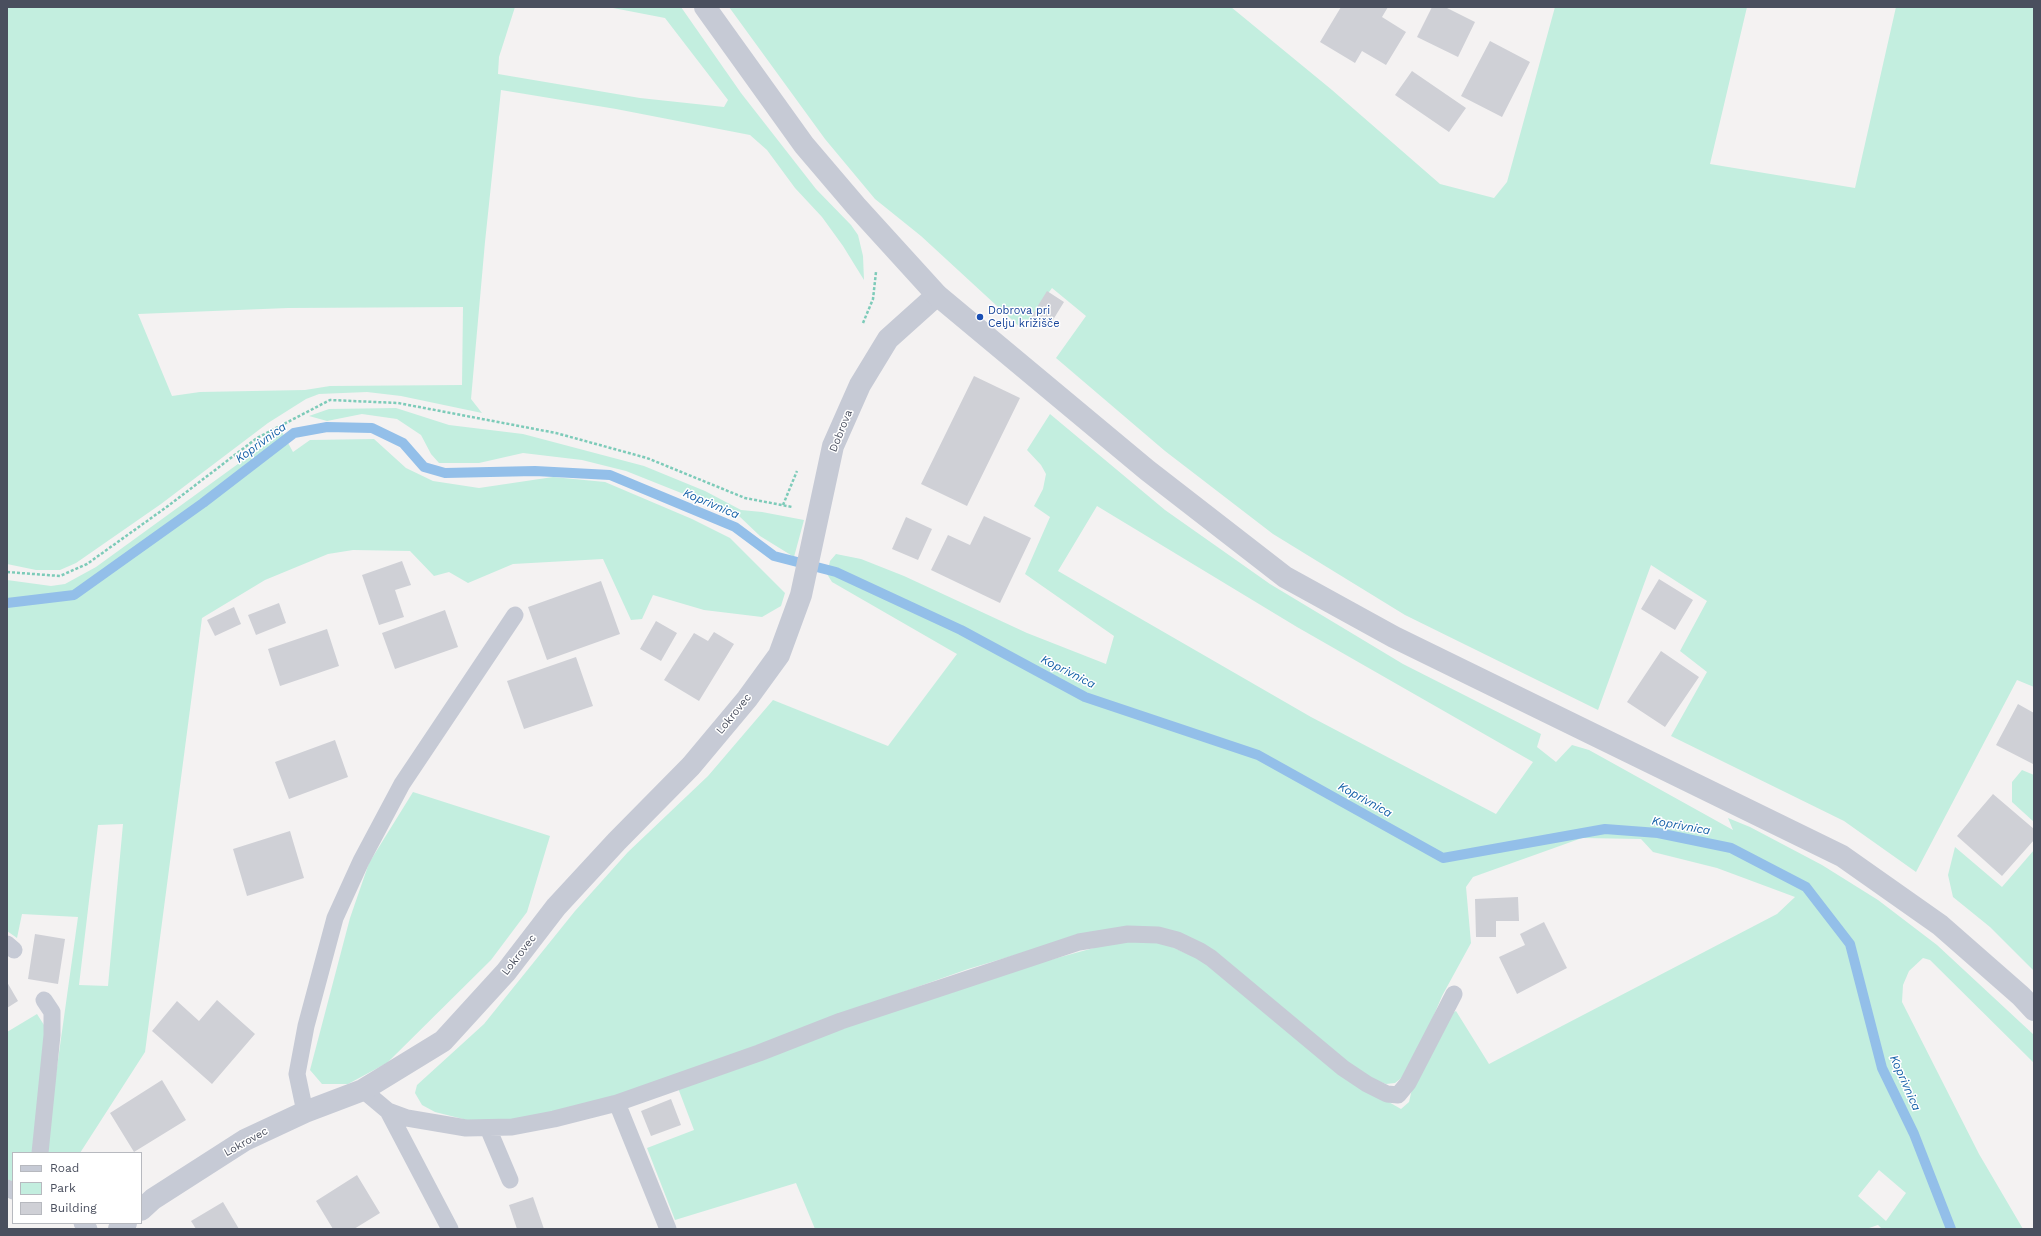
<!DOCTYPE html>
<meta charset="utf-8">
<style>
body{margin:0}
#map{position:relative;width:2041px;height:1236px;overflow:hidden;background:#f4f2f2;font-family:"Work Sans",sans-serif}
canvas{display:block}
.frame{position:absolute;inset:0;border:8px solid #4a4f5e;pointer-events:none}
.legend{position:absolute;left:12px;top:1152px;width:130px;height:72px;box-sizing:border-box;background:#fff;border:1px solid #b7b9bf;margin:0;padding:5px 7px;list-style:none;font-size:12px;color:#4a4f5e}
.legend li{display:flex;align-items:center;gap:8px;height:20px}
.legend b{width:20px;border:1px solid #b7b9bf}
</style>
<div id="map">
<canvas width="2041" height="1236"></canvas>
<div class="frame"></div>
<ul class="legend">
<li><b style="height:5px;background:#c6cad5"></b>Road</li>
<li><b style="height:11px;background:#c3eedf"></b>Park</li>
<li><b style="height:11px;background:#cfd0d6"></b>Building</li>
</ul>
</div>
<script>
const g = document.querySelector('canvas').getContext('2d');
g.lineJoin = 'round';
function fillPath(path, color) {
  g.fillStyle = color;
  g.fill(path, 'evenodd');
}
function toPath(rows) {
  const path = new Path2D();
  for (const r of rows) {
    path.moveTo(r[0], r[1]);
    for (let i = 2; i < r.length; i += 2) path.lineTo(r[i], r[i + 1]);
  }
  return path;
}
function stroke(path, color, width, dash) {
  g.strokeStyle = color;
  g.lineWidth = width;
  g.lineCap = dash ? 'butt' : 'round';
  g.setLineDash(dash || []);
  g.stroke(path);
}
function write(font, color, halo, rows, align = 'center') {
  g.font = font + ' "Work Sans",sans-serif';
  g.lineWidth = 3;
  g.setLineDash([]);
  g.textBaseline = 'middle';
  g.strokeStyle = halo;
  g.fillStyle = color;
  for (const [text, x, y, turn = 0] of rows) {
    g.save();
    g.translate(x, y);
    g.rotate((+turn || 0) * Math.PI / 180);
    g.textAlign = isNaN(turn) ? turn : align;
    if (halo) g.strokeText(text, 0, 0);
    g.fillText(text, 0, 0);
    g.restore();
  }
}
fillPath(toPath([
 [7,7,515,7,499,57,498,74,640,98,724,107,728,100,665,18,608,7,681,7,741,93,816,189,851,225,858,235,863,256,864,280,843,246,822,217,795,188,767,150,750,135,616,109,501,90,485,242,471,399,482,413,401,396,367,392,319,394,306,399,268,423,161,504,76,563,60,570,36,570,7,564],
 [463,307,462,385,330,386,305,390,200,392,172,396,138,314,288,308],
 [729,7,1231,7,1332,90,1440,184,1494,198,1507,182,1555,7,1747,7,1710,164,1855,188,1896,7,2034,7,2034,687,2017,680,1916,872,1844,821,1671,736,1707,672,1680,651,1707,601,1651,565,1598,710,1405,615,1273,534,1165,451,1056,358,1086,316,1052,288,1022,329,921,236,875,199,825,139],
 [396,408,449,425,523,434,644,466,705,491,741,510,762,512,804,520,794,557,760,536,739,516,626,471,582,460,523,453,479,463,439,463,431,454,421,435,397,419,362,414,327,421,309,416,329,409],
 [1050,414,1165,510,1270,584,1403,664,1541,734,1537,747,1556,762,1572,745,1589,750,1733,830,1728,818,1750,827,1822,865,1878,900,1937,945,2034,1035,2034,1063,1930,960,1923,958,1909,971,1903,985,1902,1002,1979,1154,2023,1229,1882,1229,1878,1225,1866,1229,815,1229,796,1183,675,1220,647,1148,694,1130,678,1088,866,1019,1024,967,1123,940,1156,940,1206,962,1359,1085,1401,1109,1409,1102,1412,1089,1447,1016,1456,1011,1489,1064,1777,914,1795,897,1717,868,1653,852,1641,839,1582,838,1473,877,1466,887,1471,943,1442,996,1415,1060,1404,1076,1395,1083,1386,1084,1365,1076,1176,933,1069,939,968,969,835,1016,751,1050,618,1095,530,1120,467,1120,435,1112,422,1105,415,1093,417,1085,484,1024,575,911,628,852,708,776,773,700,888,746,957,654,832,582,827,574,830,561,836,554,861,559,904,576,1027,633,1106,664,1114,636,1025,574,1050,517,1034,506,1043,489,1046,474,1041,465,1027,450],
 [1097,506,1297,627,1533,762,1496,814,1311,717,1058,571],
 [1879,1170,1906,1193,1886,1221,1858,1196],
 [282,432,293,452,310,440,374,439,406,468,433,481,479,488,553,477,605,482,692,519,730,538,785,593,781,606,762,617,704,610,653,595,642,619,631,620,603,559,513,564,468,583,449,572,434,576,410,551,353,550,328,554,265,580,202,618,145,1052,80,1153,45,1153,78,917,22,914,17,938,7,931,7,580,51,586,65,584,96,567],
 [123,824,108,986,79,985,98,825],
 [2022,770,2034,775,2034,822,2012,802,2012,782],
 [413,792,550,836,527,912,491,960,387,1063,348,1084,322,1084,310,1070,350,918,369,863],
 [1955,847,2002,887,2034,850,2034,971,1990,927,1953,897,1948,875],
 [37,1014,44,1025,45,1037,34,1153,13,1153,13,1182,7,1179,7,1032]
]), '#c3eedf');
stroke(toPath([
 [7,603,74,595,203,503,294,433,327,427,372,428,403,443,424,467,445,473,535,471,610,475,735,527,774,556,836,572,961,630,1085,697,1258,755,1443,858,1605,829,1658,833,1731,848,1806,887,1850,944,1882,1068,1914,1134,1951,1229]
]), '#93bfe9', 10);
fillPath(toPath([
 [1341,7,1388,7,1382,17,1406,32,1386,65,1362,51,1355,63,1320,42],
 [1432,7,1445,7,1475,22,1458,57,1417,37],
 [1490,41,1530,62,1502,117,1461,96],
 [1412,71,1466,108,1449,132,1395,95],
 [1047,291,1064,302,1048,328,1031,317],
 [974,376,1020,398,967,506,921,484],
 [984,516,1031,538,1000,603,931,570,948,535,970,545],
 [906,517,932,529,918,560,892,549],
 [402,561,411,585,395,590,404,617,379,625,362,575],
 [1659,579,1693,600,1675,630,1641,609],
 [601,581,620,634,547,660,528,607],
 [279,603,286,623,256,635,248,615],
 [234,607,241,624,215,636,207,620],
 [445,610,458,647,395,669,382,633],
 [656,621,677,633,661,661,640,649],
 [327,629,339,666,280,686,268,649],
 [714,632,734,644,699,701,664,680,694,633,708,641],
 [1661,651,1699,677,1665,727,1627,702],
 [576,657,593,706,524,729,507,681],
 [2018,704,2034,713,2033,764,1996,745],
 [335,740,348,777,289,799,275,762],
 [1993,794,2034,829,2034,840,2002,876,1957,836],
 [290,831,304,878,247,896,233,849],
 [1518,897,1519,921,1496,921,1496,937,1476,937,1475,899],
 [1544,922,1567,968,1517,994,1499,957,1525,945,1520,934],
 [35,934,65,939,58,984,28,979],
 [7,982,18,1001,7,1008],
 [217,1000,255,1034,212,1084,152,1031,177,1001,199,1021],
 [162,1080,186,1120,134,1152,110,1113],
 [671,1099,681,1125,651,1136,641,1111],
 [357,1175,380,1213,354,1229,333,1229,316,1201],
 [533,1197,544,1229,517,1229,509,1205],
 [223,1202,239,1229,196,1229,191,1221]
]), '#cfd0d6');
stroke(toPath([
 [863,323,873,299,876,272],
 [783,505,797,471],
 [7,572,60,576,87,564,168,506,257,438,330,400,398,403,556,433,647,458,745,498,792,507]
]), '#7dcbb9', 2.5, [3, 2]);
stroke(toPath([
 [7,944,14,950],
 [363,1090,388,1111,407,1118,466,1128,512,1127,554,1119,617,1103,759,1053,841,1021,1031,958,1079,942,1128,934,1158,935,1177,940,1200,951,1211,958,1343,1068,1367,1084,1387,1094,1398,1095,1408,1083,1454,994],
 [617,1103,668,1229],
 [388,1111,450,1229],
 [305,1112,297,1074,306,1026,335,918,361,861,402,784,515,615],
 [488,1128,510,1180],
 [40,1153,52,1035,52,1012,44,1000],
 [7,1188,13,1191],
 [82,1223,89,1229]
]), '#c6cad5', 17);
stroke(toPath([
 [141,1210,153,1199,245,1140,305,1112,363,1090,443,1041,506,972,556,907,617,841,691,766,747,699,779,655,801,595,833,446,860,385,888,339,937,295],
 [119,1229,126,1223]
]), '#c6cad5', 22);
stroke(toPath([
 [705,7,804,145,856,206,937,295,1147,470,1285,577,1394,637,1842,856,1940,925,2021,996,2034,1010]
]), '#c6cad5', 22);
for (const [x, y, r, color] of [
 [980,317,4,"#1a4fb4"]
]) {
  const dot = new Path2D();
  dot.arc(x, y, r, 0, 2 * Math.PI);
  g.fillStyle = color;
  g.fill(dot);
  stroke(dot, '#fff', 1.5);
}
write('11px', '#164399', '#fff', [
 ["Dobrova pri",988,311],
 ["Celju križišče",988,324]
], 'left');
write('11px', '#4a4f5e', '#fff', [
 ["Dobrova",841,431,-68],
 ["Lokrovec",734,714,-51],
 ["Lokrovec",519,955,-52],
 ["Lokrovec",246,1142,-29]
]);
write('italic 12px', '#1460a8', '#fff', [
 ["Koprivnica",261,443,-36],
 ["Koprivnica",711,504,23],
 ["Koprivnica",1068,672,27],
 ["Koprivnica",1365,800,29],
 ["Koprivnica",1681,826,10],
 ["Koprivnica",1905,1083,66]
]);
</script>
